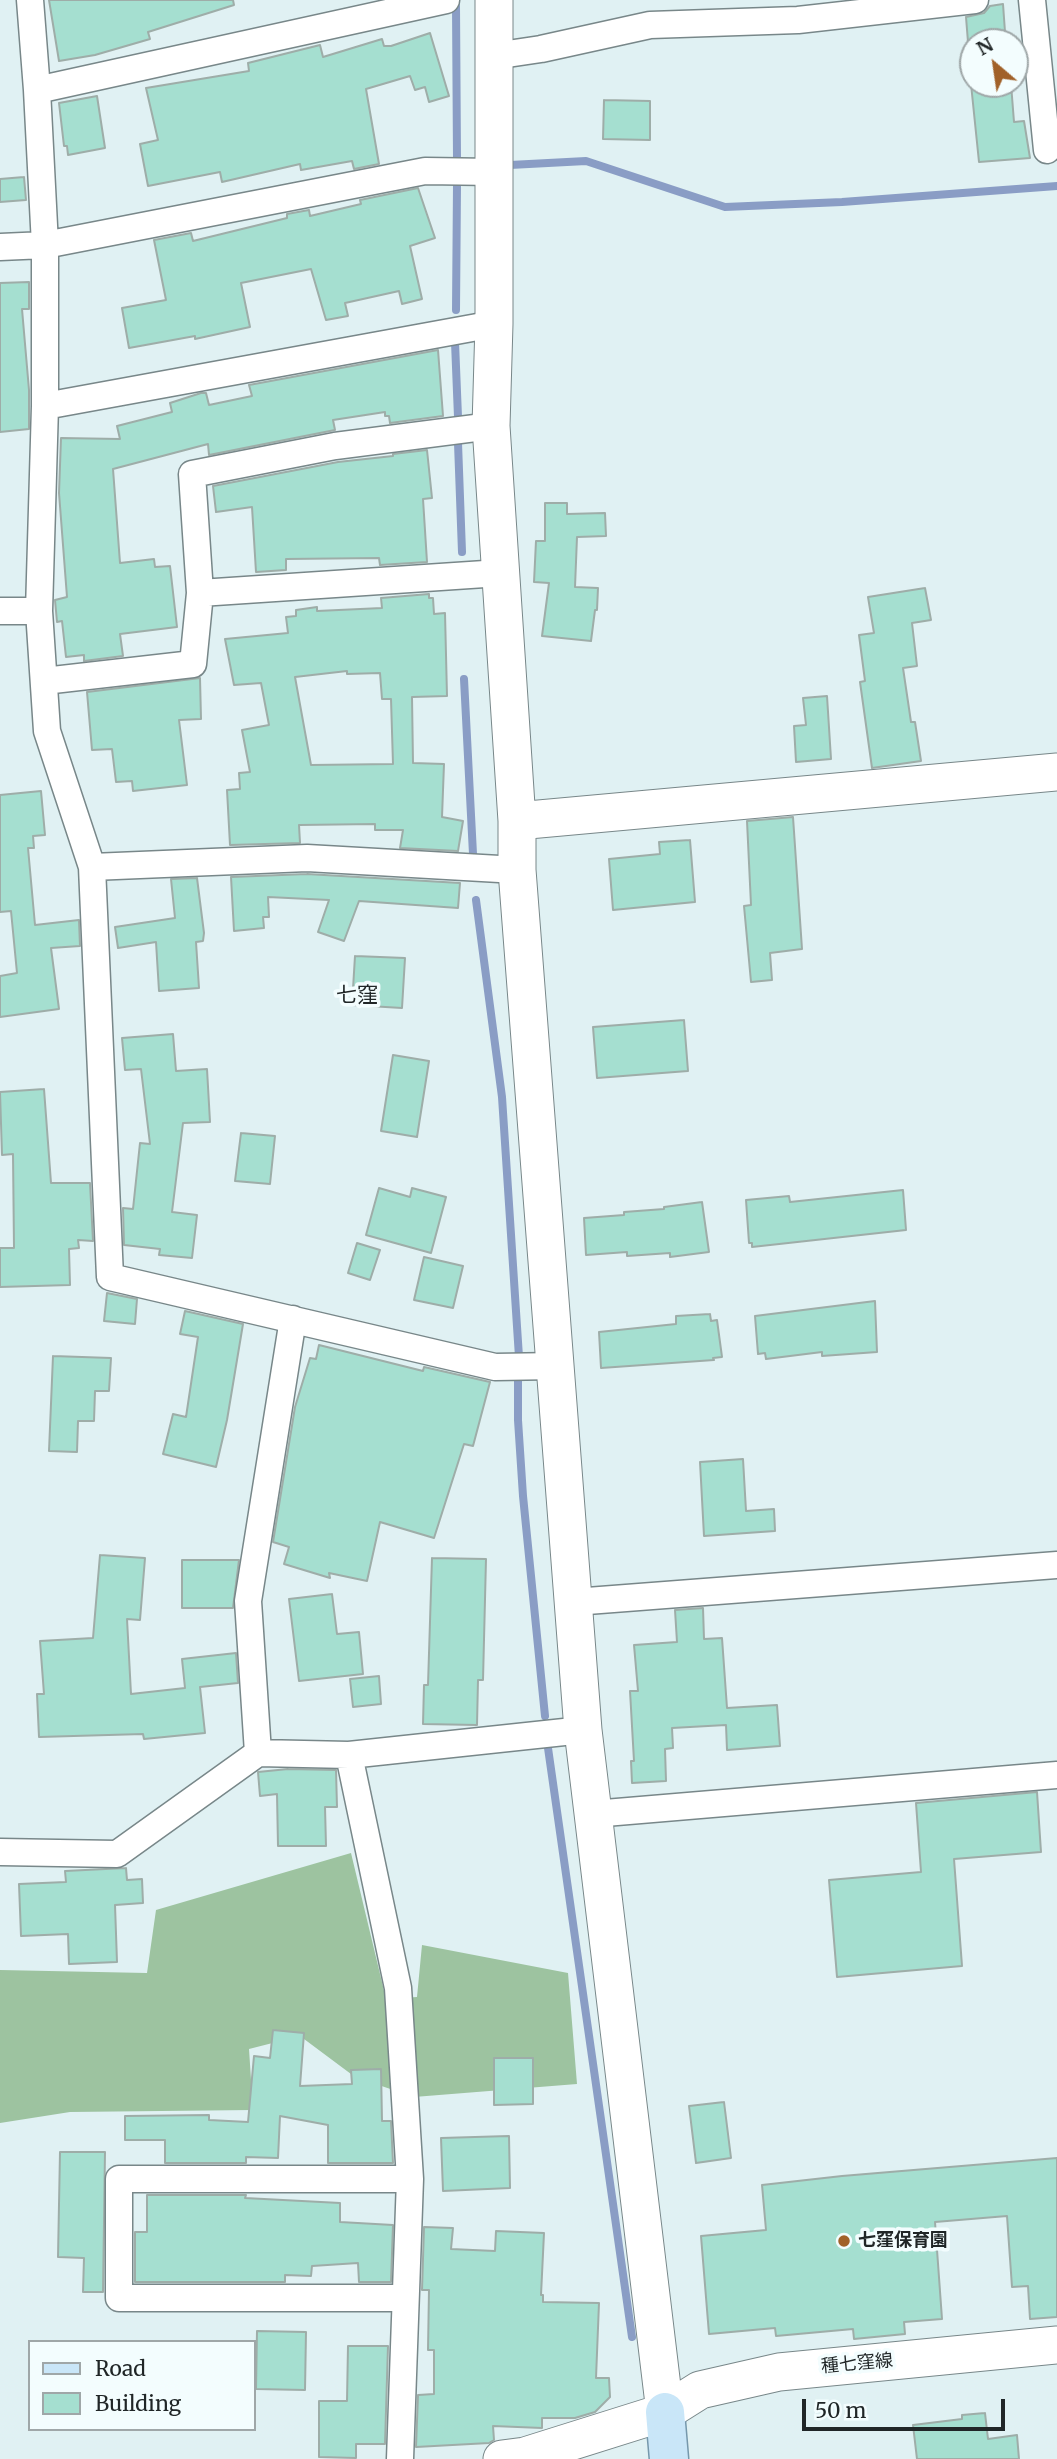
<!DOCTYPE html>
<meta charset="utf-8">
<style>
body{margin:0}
#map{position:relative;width:1057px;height:2459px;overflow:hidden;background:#e0f1f3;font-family:Merriweather,serif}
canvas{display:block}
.legend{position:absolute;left:28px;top:2340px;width:228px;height:91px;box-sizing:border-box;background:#f3fdfe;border:2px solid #9fa7a8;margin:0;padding:9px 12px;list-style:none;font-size:21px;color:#202627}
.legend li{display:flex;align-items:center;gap:14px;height:35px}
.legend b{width:35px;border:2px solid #9fa7a8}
.north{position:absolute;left:959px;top:28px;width:70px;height:70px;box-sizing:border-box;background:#f3fdfe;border:2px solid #9fa7a8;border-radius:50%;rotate:331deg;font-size:19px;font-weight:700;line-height:28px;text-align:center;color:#202627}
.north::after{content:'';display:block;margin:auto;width:24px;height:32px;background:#a16129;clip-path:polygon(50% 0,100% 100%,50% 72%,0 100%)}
.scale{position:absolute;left:802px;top:2399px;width:203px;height:32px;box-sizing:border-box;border:4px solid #202627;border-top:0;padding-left:9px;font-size:21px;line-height:24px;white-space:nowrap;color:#202627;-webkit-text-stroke:5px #f3fdfe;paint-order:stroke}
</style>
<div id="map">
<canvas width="1057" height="2459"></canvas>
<ul class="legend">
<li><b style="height:9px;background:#c9e6f8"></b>Road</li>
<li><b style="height:19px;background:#a5dfd0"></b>Building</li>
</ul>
<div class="north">N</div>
<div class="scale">50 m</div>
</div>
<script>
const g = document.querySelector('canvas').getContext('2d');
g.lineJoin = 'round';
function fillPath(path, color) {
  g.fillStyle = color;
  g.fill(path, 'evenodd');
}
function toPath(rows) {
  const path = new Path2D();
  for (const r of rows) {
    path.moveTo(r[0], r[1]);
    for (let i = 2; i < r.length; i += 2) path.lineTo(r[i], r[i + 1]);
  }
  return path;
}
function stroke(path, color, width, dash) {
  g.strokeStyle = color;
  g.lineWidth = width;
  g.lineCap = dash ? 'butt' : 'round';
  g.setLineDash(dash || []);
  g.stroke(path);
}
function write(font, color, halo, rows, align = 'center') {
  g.font = font + ' Merriweather,"Noto Sans JP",serif';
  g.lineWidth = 7;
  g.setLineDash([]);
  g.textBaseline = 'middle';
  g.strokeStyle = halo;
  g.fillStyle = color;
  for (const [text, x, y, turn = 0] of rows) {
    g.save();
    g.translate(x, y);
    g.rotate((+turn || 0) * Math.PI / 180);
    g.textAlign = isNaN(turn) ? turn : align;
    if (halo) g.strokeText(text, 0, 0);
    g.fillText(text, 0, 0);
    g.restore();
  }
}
fillPath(toPath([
 [351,1853,386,1999,417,1997,422,1945,568,1973,577,2084,414,2097,355,2077,300,2036,249,2049,253,2110,70,2112,0,2123,0,1970,147,1973,156,1910]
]), '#9dc3a0');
stroke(toPath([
 [456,6,457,159],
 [510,165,586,161,725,207,842,202,1057,186],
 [456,310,457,185],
 [455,342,458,417],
 [458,443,462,552],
 [464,679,473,854],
 [476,900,502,1097,519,1357],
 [518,1376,518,1420,523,1496,545,1716],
 [548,1748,632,2337]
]), '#8a9dc5', 8);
const building = toPath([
 [49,0,233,0,234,5,148,32,150,39,95,55,59,61,49,0],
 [1003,4,1005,32,994,32,994,42,968,42,966,17,984,13,990,6,1003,4],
 [430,33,449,96,429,102,425,87,415,90,410,76,366,89,379,164,354,169,352,161,301,170,300,164,222,182,220,172,148,186,140,144,158,140,146,88,249,71,248,63,320,45,323,57,382,39,384,46,391,46,430,33],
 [971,84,1011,84,1014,122,1024,121,1030,158,979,162,971,84],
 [97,96,105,148,68,155,67,146,64,146,59,103,97,96],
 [604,100,650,101,650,140,603,139,604,100],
 [24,177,26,200,0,202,0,179,24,177],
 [418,188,435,238,410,246,422,299,402,304,399,291,345,303,348,316,326,320,311,269,241,283,250,327,195,339,195,336,129,348,122,308,166,300,154,240,191,233,193,241,287,218,287,214,309,210,310,216,361,204,360,200,418,188],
 [29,282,29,309,22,309,29,390,29,429,0,432,0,283,29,282],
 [438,350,443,416,390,423,389,416,385,416,385,412,333,420,335,430,209,455,208,444,113,469,120,563,154,559,155,567,170,566,177,627,120,634,123,656,84,661,84,655,66,657,62,621,57,622,55,600,67,597,59,493,61,438,120,439,117,426,172,412,170,403,201,393,206,393,209,405,252,396,249,385,438,350],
 [427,450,432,498,423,499,427,562,380,565,379,558,286,559,286,570,256,572,252,507,216,512,213,486,338,462,393,456,393,454,427,450],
 [545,503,567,503,567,514,605,513,606,536,577,537,575,587,598,588,597,610,595,610,591,641,542,636,549,583,534,582,536,541,545,541,545,503],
 [925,588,931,620,912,623,917,666,903,668,911,722,915,722,921,761,872,768,860,682,865,681,859,635,874,633,868,597,925,588],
 [429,594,429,598,433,598,434,614,445,613,447,696,412,697,413,763,444,764,442,817,463,821,458,851,400,848,403,830,375,830,375,824,299,825,300,843,230,845,227,790,240,789,239,773,250,772,242,730,269,725,261,683,234,685,225,639,288,633,286,617,296,616,296,610,317,607,317,611,382,608,381,598,429,594],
 [347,671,347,674,380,673,382,699,391,699,393,764,311,765,295,677,347,671],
 [200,678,201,719,179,720,187,785,133,791,132,781,116,782,112,749,92,750,87,692,200,678],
 [827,696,831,759,796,762,794,726,806,725,803,698,827,696],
 [41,791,45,835,33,836,34,848,28,848,35,925,79,920,80,946,51,948,59,1009,0,1017,0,976,17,973,11,911,0,912,0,795,41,791],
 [793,817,802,949,770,953,772,980,751,982,744,906,751,905,747,821,793,817],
 [690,840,695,902,613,910,609,859,660,854,659,842,690,840],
 [307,874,460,883,458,908,359,901,344,941,318,932,329,900,268,897,269,917,263,917,264,928,234,931,231,877,307,874],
 [197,878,204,933,203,941,196,942,199,988,159,991,156,942,118,948,115,927,175,918,171,879,197,878],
 [355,956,405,958,402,1008,352,1005,355,956],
 [684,1020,688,1071,597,1078,593,1027,684,1020],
 [173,1034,176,1071,207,1069,210,1122,183,1123,172,1212,197,1215,192,1258,159,1255,160,1249,124,1245,123,1208,133,1209,140,1143,150,1144,141,1069,125,1070,122,1038,173,1034],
 [393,1055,429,1061,417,1137,381,1131,393,1055],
 [44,1089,51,1183,90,1183,93,1241,78,1240,79,1248,69,1249,70,1285,0,1287,0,1248,14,1248,13,1154,2,1155,0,1092,44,1089],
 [241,1133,275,1136,270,1184,235,1181,241,1133],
 [379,1188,410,1197,412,1188,446,1197,431,1253,366,1235,379,1188],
 [903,1190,906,1230,752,1247,752,1243,749,1243,746,1200,789,1196,790,1202,903,1190],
 [702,1202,709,1252,670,1257,670,1253,627,1256,627,1252,586,1255,584,1218,624,1215,624,1212,664,1209,664,1207,702,1202],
 [357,1243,380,1250,370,1280,348,1273,357,1243],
 [424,1257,463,1266,453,1308,414,1300,424,1257],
 [107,1293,137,1299,135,1324,104,1321,107,1293],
 [875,1301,877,1352,822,1356,822,1352,766,1359,765,1353,758,1354,755,1316,875,1301],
 [185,1311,243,1324,227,1420,216,1467,163,1454,173,1414,186,1417,198,1337,180,1334,185,1311],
 [710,1314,711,1321,717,1320,722,1357,713,1358,714,1360,601,1368,599,1332,676,1324,676,1316,710,1314],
 [319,1345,423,1371,424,1367,490,1382,473,1446,464,1444,434,1538,380,1522,367,1581,329,1573,330,1578,284,1564,289,1547,273,1542,295,1407,310,1358,316,1359,319,1345],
 [53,1356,111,1358,109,1391,95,1391,94,1421,78,1421,77,1452,49,1451,53,1356],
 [743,1459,746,1511,774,1509,775,1531,704,1536,700,1462,743,1459],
 [100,1555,145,1558,140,1620,127,1619,131,1694,185,1688,182,1659,236,1653,238,1683,200,1687,205,1733,144,1739,143,1734,39,1737,37,1694,44,1694,40,1641,93,1638,100,1555],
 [432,1558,486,1559,483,1680,478,1680,477,1725,423,1724,424,1685,428,1685,432,1558],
 [182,1560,239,1560,233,1608,182,1608,182,1560],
 [332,1594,337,1634,359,1632,363,1674,299,1681,289,1599,332,1594],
 [703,1608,704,1639,722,1638,727,1708,777,1705,780,1746,727,1750,726,1725,672,1728,673,1748,665,1749,666,1781,632,1783,631,1761,634,1761,630,1691,638,1691,634,1645,677,1642,675,1610,703,1608],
 [379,1676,381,1704,353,1707,350,1679,379,1676],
 [288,1769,336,1770,337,1807,325,1807,326,1846,278,1846,277,1794,260,1796,258,1772,288,1769],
 [1037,1792,1041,1852,954,1859,962,1966,837,1977,829,1880,921,1872,916,1803,1037,1792],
 [126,1868,127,1880,142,1879,143,1903,115,1905,117,1962,69,1964,68,1934,21,1936,19,1884,66,1882,65,1871,126,1868],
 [273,2030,304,2033,300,2086,352,2084,351,2070,381,2069,382,2121,391,2121,393,2163,328,2163,328,2125,280,2116,278,2158,246,2157,246,2163,165,2163,165,2140,125,2140,125,2116,209,2115,209,2120,248,2122,254,2056,270,2058,273,2030],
 [494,2058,533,2058,533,2104,494,2105,494,2058],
 [724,2102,731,2158,696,2163,689,2106,724,2102],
 [509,2136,510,2188,443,2191,441,2138,509,2136],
 [60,2152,105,2152,103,2292,83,2292,84,2258,58,2257,60,2152],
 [1057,2158,1057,2317,1030,2319,1028,2286,1012,2287,1007,2216,935,2222,942,2319,904,2322,905,2334,854,2339,853,2329,776,2336,775,2328,709,2334,701,2236,766,2230,762,2185,842,2176,1057,2158],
 [147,2195,246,2195,245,2198,340,2203,340,2222,393,2225,391,2282,359,2282,358,2263,312,2266,311,2276,285,2275,285,2282,135,2282,135,2232,147,2232,147,2195],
 [424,2227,453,2228,451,2249,495,2251,496,2231,544,2233,541,2295,543,2295,543,2302,599,2303,596,2378,609,2378,610,2397,595,2412,575,2418,542,2418,542,2428,493,2426,494,2440,489,2443,416,2447,418,2395,434,2394,434,2350,428,2350,429,2290,422,2290,424,2227],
 [257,2331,306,2332,305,2390,256,2389,257,2331],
 [348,2346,388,2346,385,2444,356,2444,356,2458,319,2457,319,2401,347,2401,348,2346],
 [985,2413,988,2439,1017,2435,1019,2459,917,2459,913,2425,962,2419,962,2415,985,2413]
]);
fillPath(building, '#a5dfd0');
stroke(building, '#9eada8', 2);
const street = toPath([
 [30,0,37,90,45,245,45,406,39,611,47,731,92,867,110,1277,495,1367,557,1366],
 [1032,0,1047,150],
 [494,56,541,49,650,25,798,20,975,0],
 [37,90,446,0],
 [0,247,45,245,425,171,495,172],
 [45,406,494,324],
 [200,593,500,573],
 [0,611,39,611],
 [44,681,193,664,200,593,192,474,335,446,491,426],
 [92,867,307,858,517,870],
 [574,1602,1057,1565],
 [258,1753,248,1601,293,1319],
 [349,1755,398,1988,410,2179,400,2459],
 [593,1814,1057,1775],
 [0,1852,117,1854,258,1753,349,1755,583,1730],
 [405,2298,119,2298,119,2179,410,2179]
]);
const secondary = toPath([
 [494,0,494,324,491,426,517,821,517,870,583,1730,665,2412],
 [517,821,1057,772],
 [502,2459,525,2456,665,2412,700,2390,779,2372,1057,2345]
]);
const primary = toPath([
 [665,2412,669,2459]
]);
stroke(street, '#788789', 29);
stroke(secondary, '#788789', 39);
stroke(primary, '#7698ac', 41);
stroke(street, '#fff', 26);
stroke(secondary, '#fff', 37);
stroke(primary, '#c9e6f8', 38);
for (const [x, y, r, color] of [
 [844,2241,7,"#a16129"]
]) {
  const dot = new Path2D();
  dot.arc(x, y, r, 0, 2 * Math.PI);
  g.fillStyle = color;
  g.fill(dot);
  stroke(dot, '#f3fdfe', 2.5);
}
write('bold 18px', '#202627', '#f3fdfe', [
 ["七窪保育園",858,2241]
], 'left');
write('18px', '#202627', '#f3fdfe', [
 ["種七窪線",857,2364,-5]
]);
write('21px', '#202627', '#f3fdfe', [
 ["七窪",357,996]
]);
</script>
